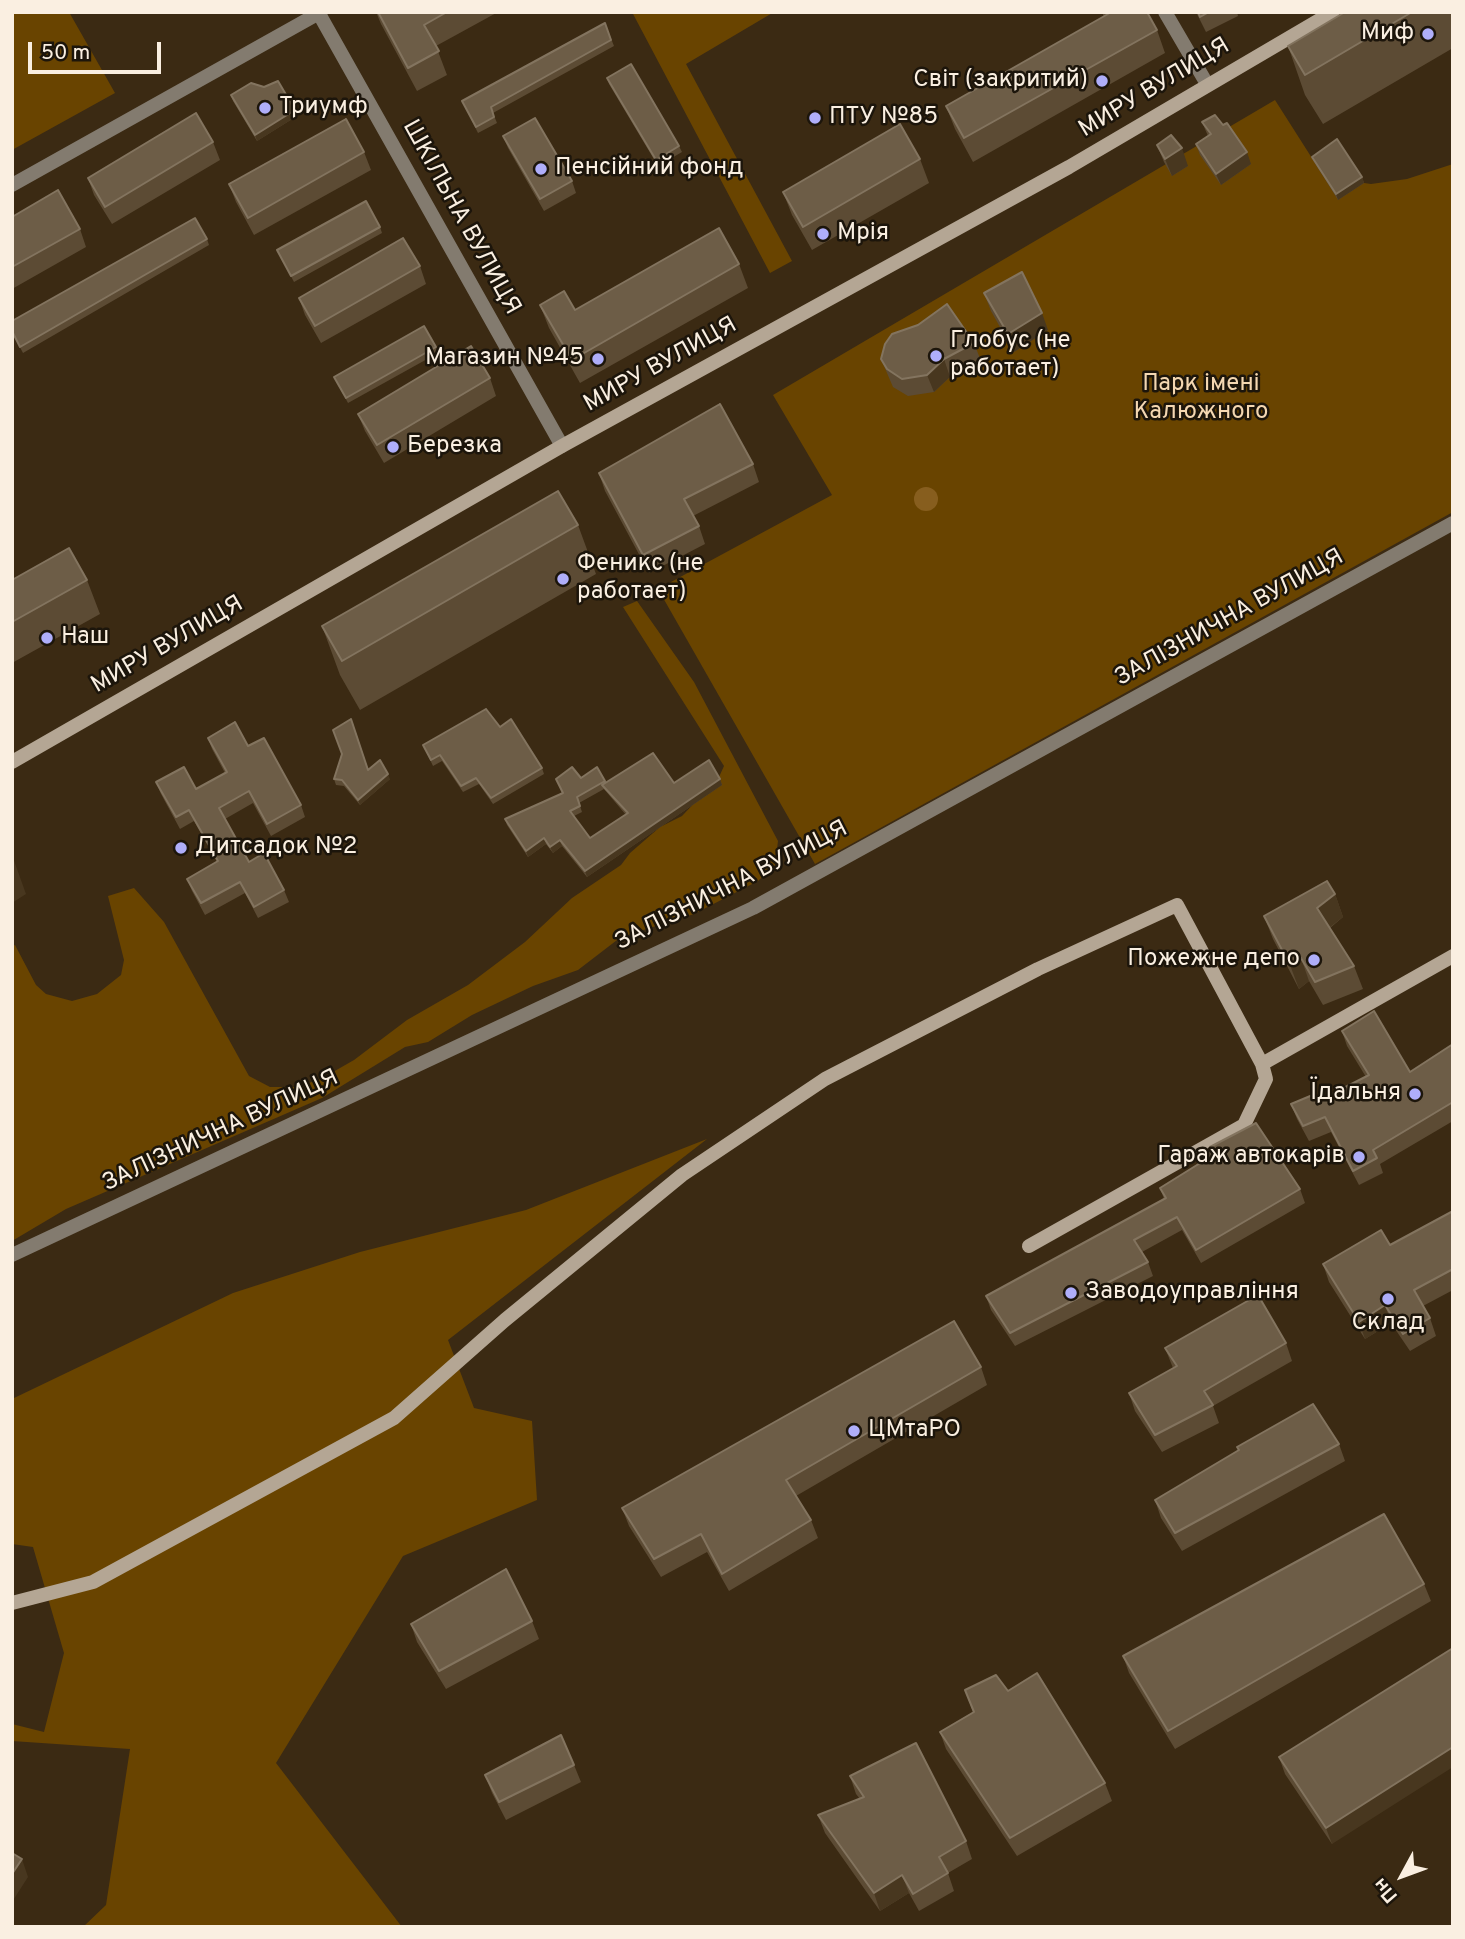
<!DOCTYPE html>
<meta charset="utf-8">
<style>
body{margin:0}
#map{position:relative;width:1465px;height:1939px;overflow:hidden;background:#3b2a13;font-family:Overpass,sans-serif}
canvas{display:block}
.frame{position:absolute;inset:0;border:14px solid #faefe1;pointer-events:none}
.north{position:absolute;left:1367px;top:1841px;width:70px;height:70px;-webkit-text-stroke:5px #1c150b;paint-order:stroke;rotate:229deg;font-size:19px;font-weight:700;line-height:28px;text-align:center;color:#faefe1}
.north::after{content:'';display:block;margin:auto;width:24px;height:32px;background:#faefe1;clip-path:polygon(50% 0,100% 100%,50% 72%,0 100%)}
.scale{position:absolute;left:28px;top:42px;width:133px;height:32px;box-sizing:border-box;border:4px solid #faefe1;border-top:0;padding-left:9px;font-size:21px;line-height:24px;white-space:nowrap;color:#faefe1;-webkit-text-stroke:5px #1c150b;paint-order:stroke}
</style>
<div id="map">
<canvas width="1465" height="1939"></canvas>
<div class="frame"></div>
<div class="north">Пн</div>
<div class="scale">50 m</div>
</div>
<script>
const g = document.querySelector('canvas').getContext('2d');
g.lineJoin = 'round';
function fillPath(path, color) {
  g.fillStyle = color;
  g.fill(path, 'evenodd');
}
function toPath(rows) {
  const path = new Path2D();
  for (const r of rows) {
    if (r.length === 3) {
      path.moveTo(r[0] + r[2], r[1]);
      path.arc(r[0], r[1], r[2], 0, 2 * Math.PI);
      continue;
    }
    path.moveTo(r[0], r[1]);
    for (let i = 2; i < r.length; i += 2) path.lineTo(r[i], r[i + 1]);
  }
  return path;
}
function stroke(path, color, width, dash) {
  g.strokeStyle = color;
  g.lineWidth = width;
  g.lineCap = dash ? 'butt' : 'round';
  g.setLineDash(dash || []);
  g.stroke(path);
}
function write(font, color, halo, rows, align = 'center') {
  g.font = font + ' Overpass,sans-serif';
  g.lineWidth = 5;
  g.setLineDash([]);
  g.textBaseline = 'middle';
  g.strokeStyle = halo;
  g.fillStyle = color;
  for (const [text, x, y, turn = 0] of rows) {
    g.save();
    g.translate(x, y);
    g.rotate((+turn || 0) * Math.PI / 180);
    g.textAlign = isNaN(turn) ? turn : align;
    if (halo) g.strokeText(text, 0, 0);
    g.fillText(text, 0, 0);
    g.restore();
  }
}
fillPath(toPath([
 [12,12,69,12,115,93,12,150],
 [632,12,774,12,686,64,792,261,770,273],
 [1275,100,1324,177,1371,184,1407,179,1453,164,1453,512,815,864,658,589,832,495,773,395],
 [637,601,694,682,778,841,775,865,758,881,694,914,621,937,578,970,533,986,472,1015,428,1042,405,1047,322,1098,66,1209,12,1241,12,946,15,945,36,985,46,994,72,1001,97,994,121,975,124,960,108,896,134,888,164,922,249,1076,270,1087,294,1087,319,1080,354,1060,407,1020,468,985,525,942,572,898,621,865,630,853,660,827,682,816,719,777,724,766,623,607],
 [707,1139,448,1340,474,1408,532,1421,537,1500,403,1556,276,1763,402,1927,83,1927,106,1905,130,1749,12,1741,12,1724,44,1732,64,1653,33,1547,12,1544,12,1399,233,1293,360,1252,526,1210]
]), '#694400');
fillPath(toPath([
 [926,499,12]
]), '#875e1e');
stroke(toPath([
 [318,12,562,446],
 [1165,12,1207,84],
 [12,185,321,12],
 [12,1255,753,908,1453,523]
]), '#837b6f', 14);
stroke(toPath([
 [12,762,562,446,1069,167,1333,12],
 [1262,1064,1453,956],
 [12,1603,93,1582,394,1418,505,1320,682,1175,825,1079,1038,969,1177,905,1262,1064,1266,1079,1244,1125,1029,1246]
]), '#b4a694', 14);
fillPath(toPath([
 [376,12,498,12,436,46,447,75,417,91,381,24],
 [1102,12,1147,12,1157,30,1165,53,973,162,955,129,946,106,1104,17],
 [1196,12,1237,12,1238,16,1206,32],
 [1345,12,1453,12,1453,48,1323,124,1305,95,1288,46],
 [605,23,614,46,493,113,497,123,478,133,462,101],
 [607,78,679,146,682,152,658,166,609,84],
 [264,87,297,116,257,141,233,101,231,95],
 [1202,122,1251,164,1221,185,1200,155,1196,144,1208,136],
 [503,136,572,181,576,193,544,211,508,148],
 [213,142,220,160,112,224,94,195,88,178],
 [1157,145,1188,166,1172,176,1164,162],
 [364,152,371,170,254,235,236,202,229,184],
 [1312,157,1362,177,1364,183,1338,200,1315,163],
 [920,159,929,183,812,250,792,215,783,192],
 [12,217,80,229,86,247,12,289],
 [380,227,382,233,294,282,277,250],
 [207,239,209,245,23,353,12,332,12,321],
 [739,264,748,288,580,383,549,328,540,305,575,310],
 [420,266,426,284,321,343,305,315,299,298],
 [984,293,1048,330,1014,352,991,311],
 [974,343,981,361,950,377,934,392,908,396,893,387,881,359],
 [436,347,438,353,348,403,334,377],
 [490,378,496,396,384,463,365,431,358,414],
 [753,464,759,482,693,516,699,526,705,544,649,573,605,491,599,473],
 [578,525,596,574,360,710,340,675,322,626],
 [12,580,87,580,100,614,12,663],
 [500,727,542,768,544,774,493,804,479,784,463,792,442,761,433,766,423,745],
 [208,738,248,746,301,805,305,817,271,836,253,803,225,819,249,862,284,890,289,902,258,918,245,893,205,915,192,891,187,879,217,862,194,821,180,829,161,794,156,782,196,789,225,773,212,749],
 [597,767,606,783,674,783,720,779,722,785,587,877,562,846,553,853,546,844,528,857,507,825,505,819,562,793,556,779,581,778],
 [604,789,626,815,590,838,574,816,582,812,579,803],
 [334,779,390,779,360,805,344,786,336,785],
 [1335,894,1343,917,1330,928,1354,966,1363,989,1323,1005,1309,981,1299,989,1273,939,1264,916],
 [1342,1031,1410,1072,1453,1044,1453,1121,1380,1164,1383,1173,1359,1185,1331,1132,1309,1141,1297,1119,1291,1104,1320,1100,1366,1077,1347,1046],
 [1160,1188,1300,1189,1305,1203,1201,1263,1182,1230,1142,1252,1148,1262,1153,1276,1015,1346,991,1310,986,1296,1164,1199],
 [1453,1211,1453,1290,1423,1306,1430,1318,1436,1336,1410,1351,1391,1323,1365,1339,1329,1282,1323,1264,1390,1245],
 [1286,1343,1292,1361,1213,1406,1219,1423,1162,1452,1135,1411,1129,1393,1173,1368,1165,1348],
 [981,1367,987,1385,796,1496,811,1520,818,1538,729,1591,707,1552,661,1577,629,1526,622,1508],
 [1339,1444,1345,1461,1182,1551,1161,1518,1155,1500,1238,1451,1237,1447],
 [1424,1584,1431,1601,1175,1749,1129,1673,1123,1656],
 [532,1621,539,1639,446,1689,417,1642,411,1624],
 [1453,1648,1332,1844,1285,1774,1279,1757],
 [965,1690,1008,1691,1105,1783,1112,1801,1017,1856,946,1749,940,1732,973,1712],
 [574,1765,581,1782,506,1820,492,1793,485,1775],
 [850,1776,966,1841,972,1859,948,1873,954,1891,919,1911,909,1893,880,1911,825,1833,818,1815,860,1799,856,1794]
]), '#5c4b34');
fillPath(toPath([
 [295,110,297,116,257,141,255,135],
 [1182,148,1188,166,1172,176,1165,159],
 [1247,152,1251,164,1221,185,1216,174],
 [1362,177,1364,183,1338,200,1336,194],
 [1042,313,1048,330,1014,352,1008,334],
 [944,359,950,377,934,392,927,375],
 [388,774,390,779,360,805,358,800],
 [720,779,722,785,587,877,585,871],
 [544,838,546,844,528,857,526,851],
 [560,840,562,846,553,853,550,847],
 [12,855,26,894,12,903],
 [1335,894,1343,917,1325,931,1317,908],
 [1301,958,1309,981,1299,989,1290,965],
 [1385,1305,1391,1323,1365,1339,1359,1322],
 [1453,1747,1453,1767,1332,1844,1326,1828],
 [22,1859,28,1877,12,1902,12,1874],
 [902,1875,909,1893,880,1911,874,1893]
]), '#48371f');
const building = toPath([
 [378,12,447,12,424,25,439,51,408,68,378,12],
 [1107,12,1147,12,1157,30,964,138,946,106,1108,14,1107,12],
 [1198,12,1209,12,1200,17,1198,12],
 [1345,12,1412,12,1305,75,1288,46,1345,12],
 [605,23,611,40,491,107,494,117,476,127,462,101,605,23],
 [631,64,679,146,656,160,607,78,631,64],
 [278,81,295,110,255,135,231,95,251,83,264,87,278,81],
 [196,113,213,142,105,207,88,178,196,113],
 [1215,115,1223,125,1227,123,1247,152,1216,174,1196,144,1211,134,1202,122,1215,115],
 [535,118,572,181,540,199,503,136,535,118],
 [346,119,364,152,248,218,229,184,346,119],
 [900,124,920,159,803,227,783,192,900,124],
 [1171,135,1182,148,1165,159,1157,145,1171,135],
 [1337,139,1362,177,1336,194,1312,157,1337,139],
 [58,190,80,229,12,267,12,217,58,190],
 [366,201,380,227,291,276,277,250,366,201],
 [195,218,207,239,20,347,12,331,12,321,195,218],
 [719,228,739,264,572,360,540,305,564,291,575,310,719,228],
 [403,238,420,266,315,326,299,298,403,238],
 [1022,272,1042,313,1008,334,984,293,1022,272],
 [947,304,974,343,944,359,927,375,902,379,887,369,881,359,885,344,892,334,918,325,947,304],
 [424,326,436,347,346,398,334,377,424,326],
 [471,346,490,378,377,445,358,414,471,346],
 [720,404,753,464,684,499,699,526,643,555,599,473,720,404],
 [558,491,578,525,342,661,322,626,558,491],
 [69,548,87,580,12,622,12,580,69,548],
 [486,709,500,727,511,719,542,768,491,798,476,778,461,786,440,755,431,760,423,745,486,709],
 [351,719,368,770,380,760,388,774,358,800,342,780,334,779,342,754,333,730,351,719],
 [235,722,248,746,264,738,301,805,267,824,249,791,219,808,249,862,264,853,284,890,254,907,240,882,201,903,187,879,218,861,189,810,176,817,156,782,184,767,196,789,227,772,208,738,235,722],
 [653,753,674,783,709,760,720,779,585,871,560,840,550,847,544,838,526,851,505,819,563,793,556,779,572,767,581,778,597,767,605,781,577,797,580,806,570,811,590,838,628,813,602,785,653,753],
 [1327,881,1335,894,1317,908,1354,966,1315,982,1301,958,1290,965,1264,916,1327,881],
 [1374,1011,1410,1072,1453,1044,1453,1102,1373,1150,1377,1158,1353,1171,1325,1117,1303,1126,1291,1104,1315,1094,1320,1100,1369,1075,1342,1031,1374,1011],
 [1256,1123,1300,1189,1196,1250,1177,1217,1134,1240,1148,1262,1010,1333,986,1296,1166,1198,1160,1188,1205,1160,1210,1147,1256,1123],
 [1453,1211,1453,1269,1414,1290,1430,1318,1403,1334,1385,1305,1359,1322,1323,1264,1381,1230,1390,1245,1453,1211],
 [1258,1295,1286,1343,1204,1391,1213,1405,1155,1435,1129,1393,1177,1366,1165,1348,1258,1295],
 [954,1321,981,1367,786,1480,811,1520,722,1574,701,1534,654,1559,622,1508,954,1321],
 [1313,1404,1339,1444,1175,1533,1155,1500,1239,1450,1237,1447,1313,1404],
 [1384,1514,1424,1584,1168,1731,1123,1656,1384,1514],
 [506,1569,532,1621,439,1671,411,1624,506,1569],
 [1453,1648,1453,1747,1326,1828,1279,1757,1453,1648],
 [1037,1673,1105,1783,1010,1838,940,1732,974,1712,965,1690,996,1675,1008,1691,1037,1673],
 [561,1735,574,1765,499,1802,485,1775,561,1735],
 [916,1743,966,1841,939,1857,948,1873,913,1894,902,1875,874,1893,818,1815,864,1797,850,1776,916,1743],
 [12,1853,22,1859,12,1874,12,1853]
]);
fillPath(building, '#6d5d47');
stroke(building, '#83745f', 2);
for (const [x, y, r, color] of [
 [1428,34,7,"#afaefa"],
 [1102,81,7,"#afaefa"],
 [265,108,7,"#afaefa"],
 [815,118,7,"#afaefa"],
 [541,169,7,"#afaefa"],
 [823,234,7,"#afaefa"],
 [936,356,7,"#afaefa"],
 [598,359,7,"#afaefa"],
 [393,447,7,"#afaefa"],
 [563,579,7,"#afaefa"],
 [47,638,7,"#afaefa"],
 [181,848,7,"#afaefa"],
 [1314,960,7,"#afaefa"],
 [1415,1094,7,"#afaefa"],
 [1359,1157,7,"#afaefa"],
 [1071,1293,7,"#afaefa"],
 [1388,1299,7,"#afaefa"],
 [854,1431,7,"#afaefa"]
]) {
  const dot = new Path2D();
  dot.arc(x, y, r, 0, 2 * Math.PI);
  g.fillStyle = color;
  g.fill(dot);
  stroke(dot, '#1c150b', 2.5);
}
write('24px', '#faefe1', '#1c150b', [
 ["Миф",1414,34,"right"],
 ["Світ (закритий)",1088,81,"right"],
 ["Триумф",279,108],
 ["ПТУ №85",829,118],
 ["Пенсійний фонд",555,169],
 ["Мрія",837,234],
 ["Глобус (не",950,342],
 ["работает)",950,370],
 ["Магазин №45",584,359,"right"],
 ["Березка",407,447],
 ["Феникс (не",577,565],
 ["работает)",577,593],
 ["Наш",61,638],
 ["Дитсадок №2",195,848],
 ["Пожежне депо",1300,960,"right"],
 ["Їдальня",1401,1094,"right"],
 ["Гараж автокарів",1345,1157,"right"],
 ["Заводоуправління",1085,1293],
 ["Склад",1388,1324,"center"],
 ["ЦМтаРО",868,1431]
], 'left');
write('24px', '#faefe1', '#1c150b', [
 ["МИРУ ВУЛИЦЯ",1155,89,-31],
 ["ШКІЛЬНА ВУЛИЦЯ",460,218,61],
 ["МИРУ ВУЛИЦЯ",661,366,-29],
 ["ЗАЛІЗНИЧНА ВУЛИЦЯ",1230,619,-29],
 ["МИРУ ВУЛИЦЯ",168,646,-30],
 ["ЗАЛІЗНИЧНА ВУЛИЦЯ",732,887,-27],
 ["ЗАЛІЗНИЧНА ВУЛИЦЯ",221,1132,-25]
]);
write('24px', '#f4d7b1', '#1c150b', [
 ["Парк імені",1201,385],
 ["Калюжного",1201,413]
]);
</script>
